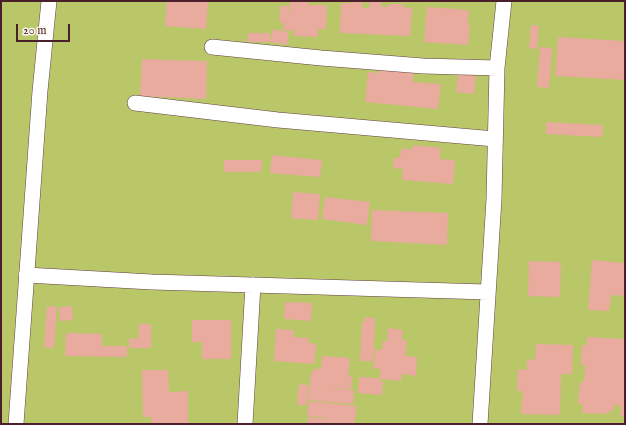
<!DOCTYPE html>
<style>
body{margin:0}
#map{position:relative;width:626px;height:425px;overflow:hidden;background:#f0ebd2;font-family:"IM FELL English",serif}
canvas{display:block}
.frame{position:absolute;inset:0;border:2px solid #4a1f2b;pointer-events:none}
.scale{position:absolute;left:16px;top:24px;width:54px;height:18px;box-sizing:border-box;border:2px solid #4a1f2b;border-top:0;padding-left:5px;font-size:12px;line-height:14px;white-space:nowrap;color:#4a1f2b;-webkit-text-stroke:3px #fbf7ec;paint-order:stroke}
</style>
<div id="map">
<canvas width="626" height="425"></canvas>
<div class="frame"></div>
<div class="scale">20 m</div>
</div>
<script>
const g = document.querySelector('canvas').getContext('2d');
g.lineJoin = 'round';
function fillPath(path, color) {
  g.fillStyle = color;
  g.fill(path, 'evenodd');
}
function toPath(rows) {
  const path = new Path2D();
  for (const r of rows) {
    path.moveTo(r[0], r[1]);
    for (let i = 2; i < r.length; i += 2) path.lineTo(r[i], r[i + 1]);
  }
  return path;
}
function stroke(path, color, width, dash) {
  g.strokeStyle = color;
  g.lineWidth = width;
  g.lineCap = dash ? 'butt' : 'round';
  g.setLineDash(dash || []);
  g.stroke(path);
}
fillPath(toPath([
 [1,1,625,1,625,424,1,424]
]), '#b9c769');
fillPath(toPath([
 [167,1,208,1,206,29,165,26],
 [290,1,308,1,308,5,327,5,326,29,318,29,318,37,294,36,295,26,294,31,283,30,284,23,279,22,280,6,289,6,288,12,299,13,289,12],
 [353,1,363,1,362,8,369,8,369,1,382,2,381,7,388,7,388,4,403,4,403,7,412,8,410,36,340,33,341,3,353,3],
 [427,7,469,10,468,25,470,25,468,45,424,42],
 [531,25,539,26,537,49,529,48],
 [273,29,289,32,287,45,270,42],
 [248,33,270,33,270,42,247,42],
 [558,37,625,41,625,80,555,76],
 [540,47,552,48,549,88,537,87],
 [142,59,207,61,206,99,140,96],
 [379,67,414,70,413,82,441,84,438,109,365,102,368,72,378,73],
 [458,74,476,76,474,94,456,92],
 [546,122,603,125,602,137,546,134],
 [413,145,441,148,440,159,455,160,453,184,402,180,403,169,393,168,394,157,400,158,401,149,412,149],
 [272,155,322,160,320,177,270,173],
 [224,160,262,160,261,172,224,172],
 [293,192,320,194,318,220,291,218],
 [325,197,370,202,367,225,322,219],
 [372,210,448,213,447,245,371,241],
 [592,260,625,263,625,296,611,295,609,311,588,310],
 [529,261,561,262,560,297,528,296],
 [285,302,312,303,311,321,284,319],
 [47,306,57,307,54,348,44,347],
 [72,306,73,320,60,321,59,307],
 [365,317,375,318,373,361,360,361,362,322,365,322],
 [192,320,231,320,231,359,202,359,202,342,192,342],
 [139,324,151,324,151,348,129,348,129,338,138,339],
 [388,328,403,330,402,340,407,340,405,356,417,357,416,376,402,374,401,381,380,379,380,369,373,368,375,349,382,350,383,341,387,342],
 [276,329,294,330,293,337,309,338,308,343,316,344,314,364,274,361],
 [66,333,102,334,102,346,127,346,127,357,65,356],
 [587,337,625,339,625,417,620,416,621,406,614,405,614,410,610,410,609,414,582,413,583,404,578,404,580,382,584,382,585,365,581,365,582,345,587,345],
 [536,344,573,345,572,374,561,374,560,415,521,414,523,391,517,391,518,369,527,370,527,359,535,360],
 [322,356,350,358,348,375,352,376,351,389,320,387,354,390,353,404,349,403,349,404,308,400,311,372,314,372,314,369,321,369],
 [142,370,168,370,169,392,188,391,188,424,152,424,151,417,143,417],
 [359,377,379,378,379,381,383,381,382,395,358,393],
 [299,384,308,385,307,405,297,405],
 [309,401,357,406,354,424,325,424,325,418,307,416],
 [308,417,325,419,324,424,307,424]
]), '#e8ab9d');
const street = toPath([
 [212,47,321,58,423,66,497,68],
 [135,103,278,120,495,139],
 [26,275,152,282,487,292],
 [16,424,40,91,49,1],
 [245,424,253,285],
 [480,424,494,199,497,68,504,1]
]);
stroke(street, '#633e44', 16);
stroke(street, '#fff', 15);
</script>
